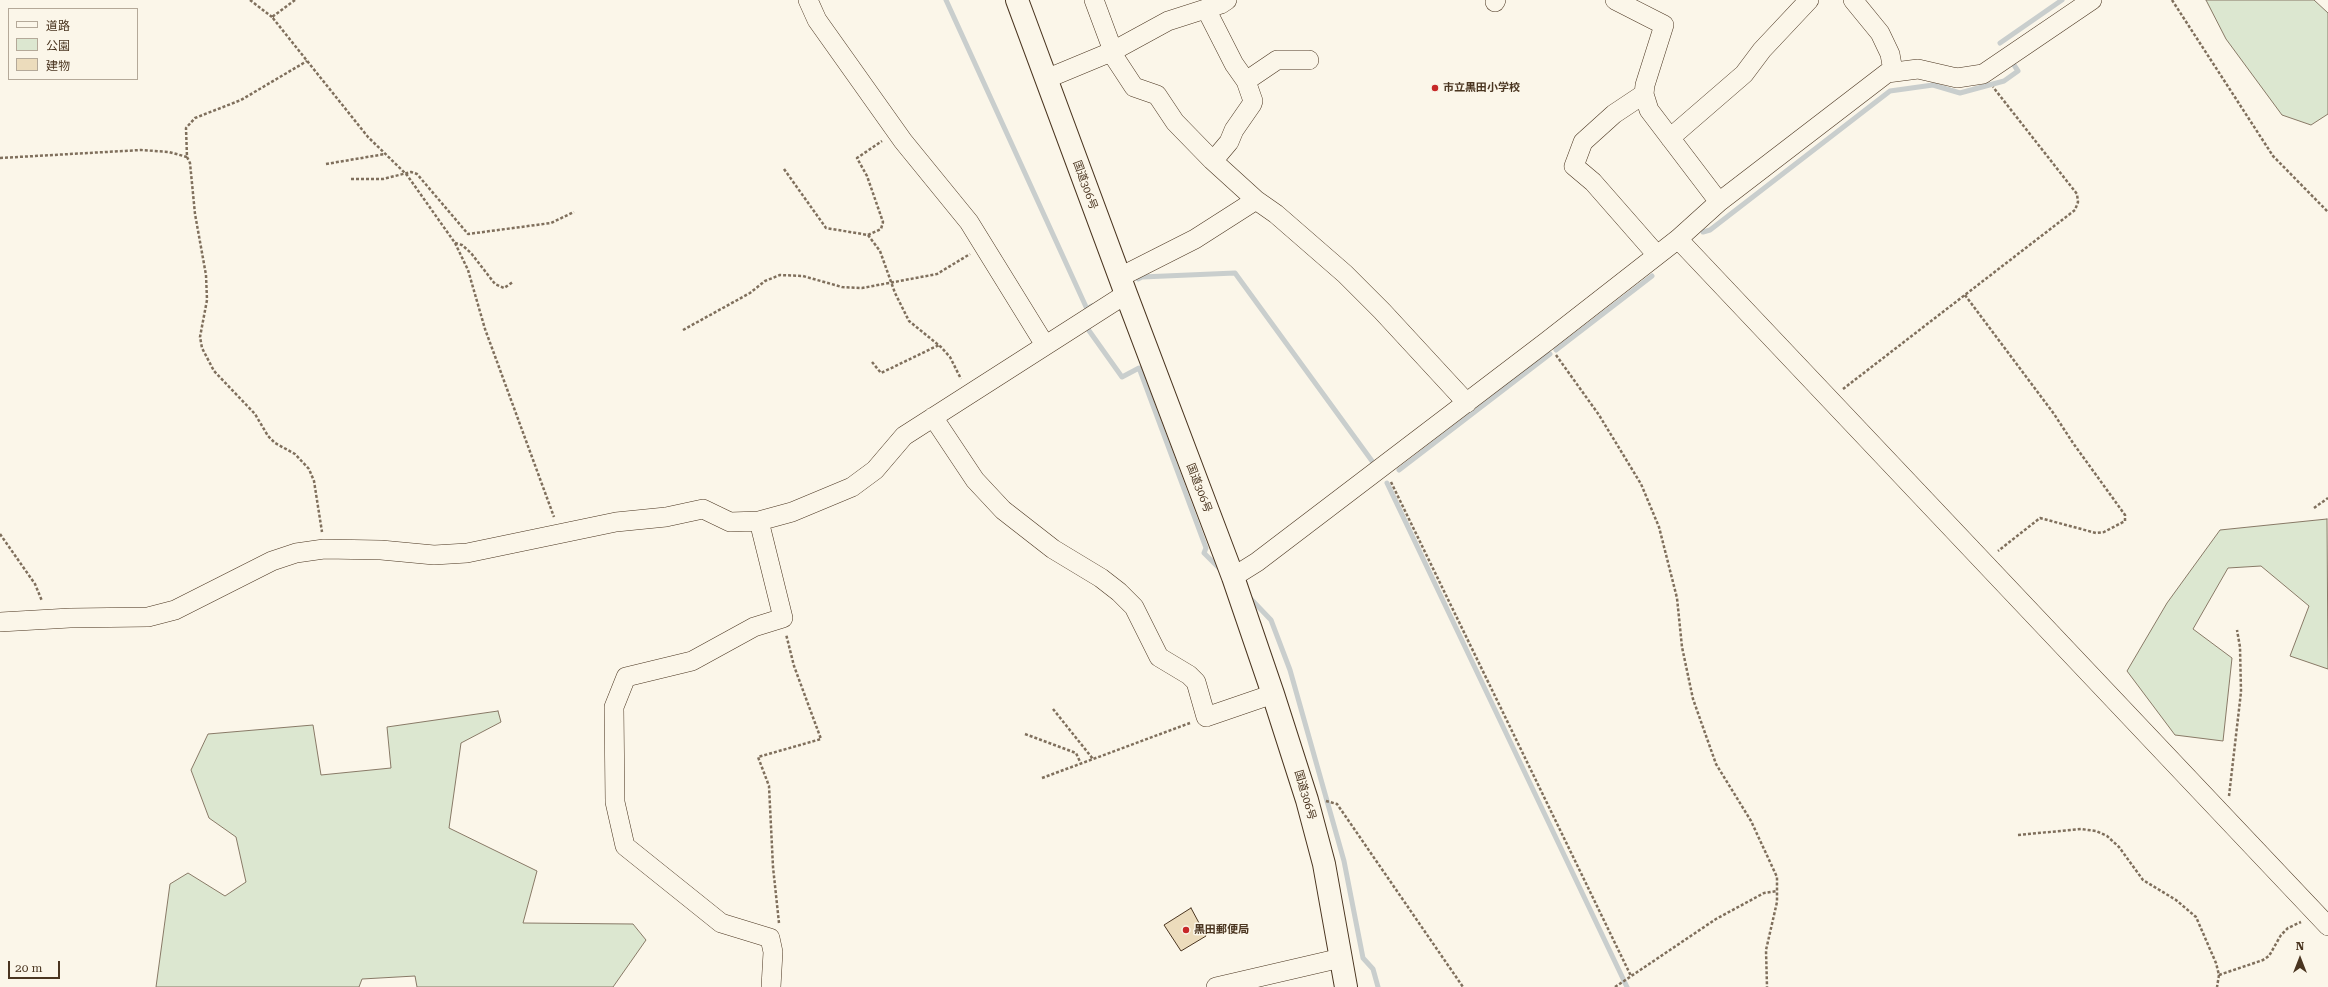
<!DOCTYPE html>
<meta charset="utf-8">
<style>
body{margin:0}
#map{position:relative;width:2328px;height:987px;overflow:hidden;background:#fbf6e9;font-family:"Roboto Serif","Noto Sans JP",serif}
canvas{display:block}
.legend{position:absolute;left:8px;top:8px;width:130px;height:72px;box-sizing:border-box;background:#fbf6e9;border:1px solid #b4a999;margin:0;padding:5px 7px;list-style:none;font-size:12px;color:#4a3520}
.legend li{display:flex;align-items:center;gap:8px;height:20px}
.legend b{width:20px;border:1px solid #b4a999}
.north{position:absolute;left:2280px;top:939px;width:40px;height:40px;-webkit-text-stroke:3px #fbf6e9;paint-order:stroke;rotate:0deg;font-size:11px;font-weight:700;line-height:16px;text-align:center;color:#4a3520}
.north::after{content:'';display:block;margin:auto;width:14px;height:18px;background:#4a3520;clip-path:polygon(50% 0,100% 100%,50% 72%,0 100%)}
.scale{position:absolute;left:8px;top:961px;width:52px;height:18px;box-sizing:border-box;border:2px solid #4a3520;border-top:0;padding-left:5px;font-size:12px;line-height:14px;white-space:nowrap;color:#4a3520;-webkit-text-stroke:3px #fbf6e9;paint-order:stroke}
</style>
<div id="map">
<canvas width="2328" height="987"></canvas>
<ul class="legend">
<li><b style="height:5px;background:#fbf6e9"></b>道路</li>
<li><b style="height:11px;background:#dce7d0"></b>公園</li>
<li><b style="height:11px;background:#ecdcbc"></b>建物</li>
</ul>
<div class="north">N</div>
<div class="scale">20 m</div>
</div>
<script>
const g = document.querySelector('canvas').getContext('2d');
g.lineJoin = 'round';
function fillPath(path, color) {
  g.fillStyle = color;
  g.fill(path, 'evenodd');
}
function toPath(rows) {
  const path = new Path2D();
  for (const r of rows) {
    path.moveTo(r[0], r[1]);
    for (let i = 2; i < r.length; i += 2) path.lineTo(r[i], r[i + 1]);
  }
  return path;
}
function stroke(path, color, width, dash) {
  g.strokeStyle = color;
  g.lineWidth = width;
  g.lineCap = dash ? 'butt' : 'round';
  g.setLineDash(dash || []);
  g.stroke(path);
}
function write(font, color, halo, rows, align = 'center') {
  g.font = font + ' "Roboto Serif","Noto Sans JP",serif';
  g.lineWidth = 3;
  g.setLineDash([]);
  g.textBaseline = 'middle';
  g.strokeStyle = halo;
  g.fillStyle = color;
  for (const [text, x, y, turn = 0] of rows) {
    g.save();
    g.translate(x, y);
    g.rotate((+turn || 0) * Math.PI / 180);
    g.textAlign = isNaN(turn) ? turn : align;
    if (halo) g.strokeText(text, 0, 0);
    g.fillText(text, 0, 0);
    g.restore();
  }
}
const green = toPath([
 [2206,0,2314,0,2328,13,2328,114,2311,125,2282,115,2226,39,2206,0],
 [2327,519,2328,669,2290,656,2309,606,2261,566,2228,568,2193,629,2232,658,2223,741,2175,735,2127,671,2167,603,2220,530,2327,519],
 [498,711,501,722,461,743,449,828,537,871,523,923,633,924,646,940,613,987,417,987,415,976,362,979,359,987,156,987,170,884,188,873,225,896,246,882,236,837,209,818,191,770,208,734,313,725,321,775,391,768,387,727,498,711]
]);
fillPath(green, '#dce7d0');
stroke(green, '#887966', 1);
stroke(toPath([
 [946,0,1087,309,1092,306],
 [2000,43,2062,0],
 [1703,232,1710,230,1890,91,1933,85,1960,93,2004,81,2018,71,2014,65],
 [1138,279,1142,277,1235,273,1372,461],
 [1085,325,1122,377,1139,368,1206,548,1204,553,1222,571],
 [1556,350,1652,276],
 [1399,470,1550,354],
 [1387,483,1627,987],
 [1249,597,1271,620,1290,670,1344,861,1363,958,1373,969,1378,987]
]), '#c9cecd', 5);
const building = toPath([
 [1191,908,1206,936,1181,951,1164,925,1191,908]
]);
fillPath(building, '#ecdcbc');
stroke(building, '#4a3520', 1);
const minor = toPath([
 [808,0,817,20,903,141,969,222,1045,345],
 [1094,0,1113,51,1111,52,1134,87,1157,95,1175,122,1212,160,1256,200,1276,214,1345,274,1382,311,1467,403],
 [1615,0,1664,25,1645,85,1644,94,1649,110,1719,202],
 [1853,0,1880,33,1890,54,1893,71],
 [1495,2,1496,0],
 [1206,9,1234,64,1246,81,1253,101,1252,104,1234,130,1229,142,1213,161],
 [1113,51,1168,21,1221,4,1227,0],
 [1046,79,1111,52],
 [1246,81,1277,60,1309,60],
 [1644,94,1614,114,1583,142,1574,166,1593,182,1657,255],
 [1670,138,1744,74,1762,50,1809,0],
 [1678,239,2328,926],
 [1120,277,1195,239,1256,200],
 [933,417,975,480,1003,510,1053,549,1101,578,1119,592,1134,607,1159,657,1189,675,1196,682,1206,717,1273,694],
 [759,521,783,618,754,627,692,661,626,677,614,707,615,802,625,846,721,923,770,938,773,952,771,987],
 [1233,577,1257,562,1546,342,1678,239,1719,202,1887,73,1918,69,1957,78,1983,74,2092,0],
 [0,622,70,618,148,617,175,610,272,561,296,553,324,549,381,550,434,555,467,553,616,522,666,517,703,509,730,522,759,521,792,512,852,487,875,470,904,436,1126,294],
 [1216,987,1341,958]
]);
const highway = toPath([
 [1017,0,1126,294,1233,577,1273,694,1307,800,1324,864,1346,987]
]);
stroke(minor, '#4a3520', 20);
stroke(highway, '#4a3520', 24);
stroke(toPath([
 [250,0,272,17],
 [295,0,272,17,368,137,407,175,455,243,468,270,485,329,554,517],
 [2172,0,2273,156,2328,212],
 [187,157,190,163,195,214,206,275,207,300,200,337,202,348,214,371,255,414,268,436,275,443,295,454,309,469,314,481,322,532],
 [0,158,141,150,169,152,187,157,186,128,195,118,241,100,307,61],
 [326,164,385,154],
 [784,169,826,228,868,235,881,229,883,222,867,176,857,158,882,141],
 [351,179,383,179,411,172,417,174,468,234,551,223,574,212],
 [868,235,880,251,895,293,909,321,941,347,950,357,961,379],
 [455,243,462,245,471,253,495,284,504,288,513,282],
 [1965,295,2054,414,2073,443,2125,515,2125,521,2104,532,2096,533,2040,518,1998,551],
 [683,330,750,293,765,281,780,275,803,276,842,287,862,288,937,274,970,254],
 [1556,355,1599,415,1641,484,1659,527,1677,598,1682,647,1693,699,1716,764,1751,821,1777,877,1777,902,1766,950,1767,987],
 [872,362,881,373,939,345],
 [1843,389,2075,210,2078,202,2077,194,1993,87],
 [1391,482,1631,976],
 [2314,508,2328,498],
 [0,534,35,584,42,601],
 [1053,709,1093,759],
 [1025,734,1076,753,1081,764],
 [1042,778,1190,723],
 [2229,796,2241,692,2240,647,2237,630],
 [1326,801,1337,804,1346,817,1463,987],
 [2018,835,2081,829,2096,831,2107,836,2119,847,2143,880,2176,900,2196,917,2216,963,2219,975,2217,987],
 [779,923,773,867,769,786,758,757,821,739,794,666,786,634],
 [2219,975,2263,960,2269,956,2281,935,2288,928,2301,922],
 [1615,987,1716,919,1764,893,1777,891]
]), '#7f6f5c', 2.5, [3, 2]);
stroke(minor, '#fbf6e9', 19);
stroke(highway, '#fbf6e9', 22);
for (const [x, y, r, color] of [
 [1435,88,4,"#c62828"],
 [1186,930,4,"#c62828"]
]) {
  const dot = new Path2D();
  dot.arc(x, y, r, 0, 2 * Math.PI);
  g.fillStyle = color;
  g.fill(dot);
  stroke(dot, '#fbf6e9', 1.5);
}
write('bold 11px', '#4a3520', '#fbf6e9', [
 ["市立黒田小学校",1443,88],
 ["黒田郵便局",1194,930]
], 'left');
write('11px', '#4a3520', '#fbf6e9', [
 ["国道306号",1085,185,70],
 ["国道306号",1199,488,69],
 ["国道306号",1305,795,74]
]);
</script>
